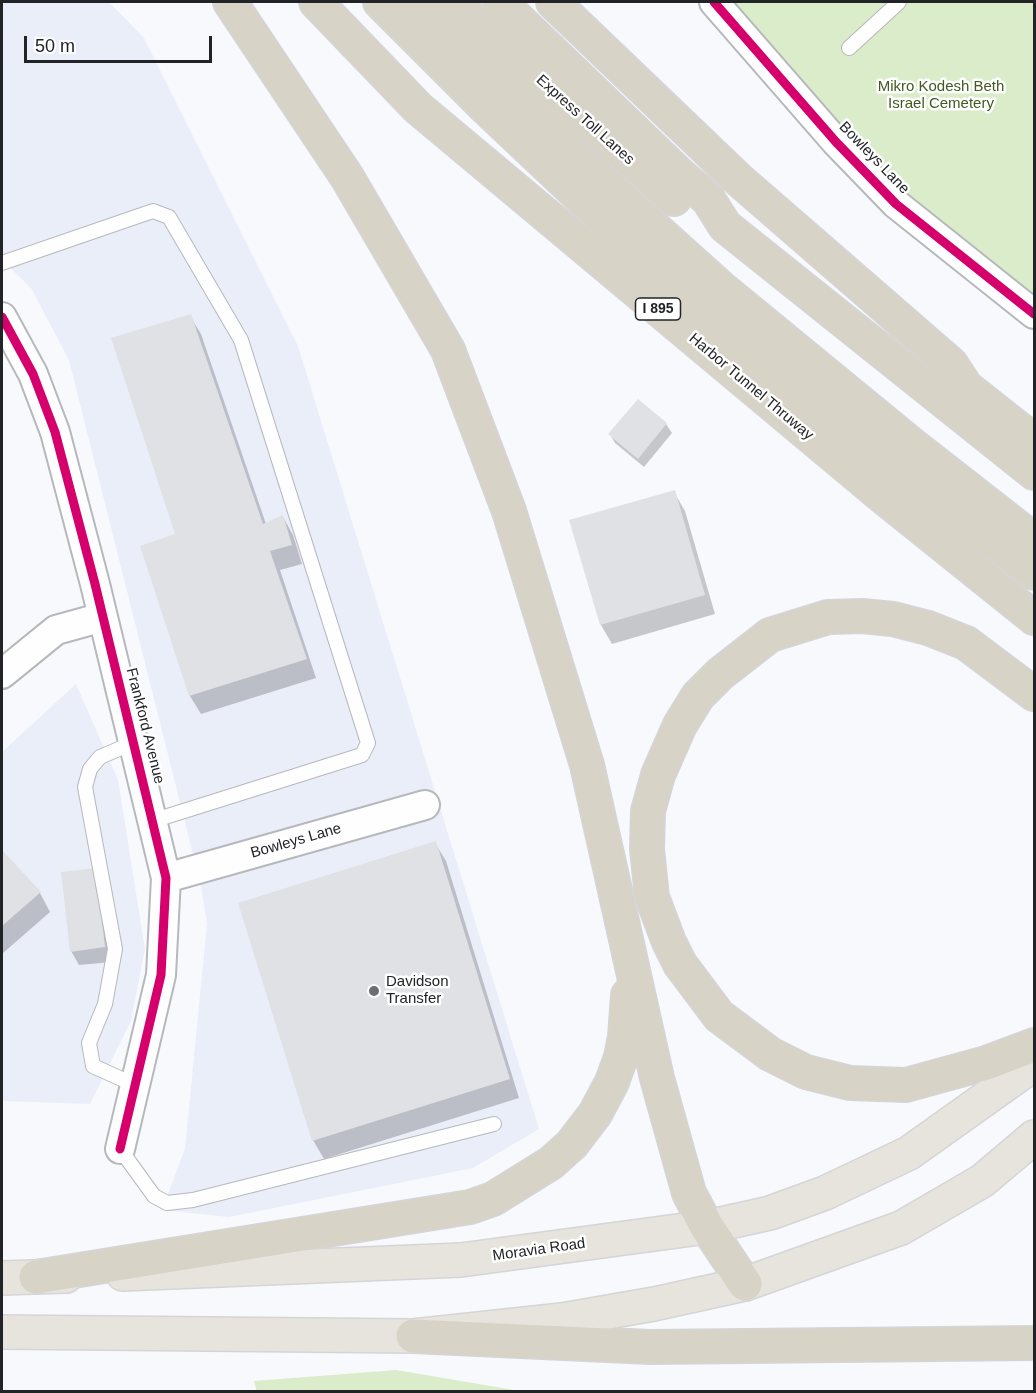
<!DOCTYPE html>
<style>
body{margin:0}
#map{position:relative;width:1036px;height:1393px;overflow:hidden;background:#f8f9fd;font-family:Helvetica,sans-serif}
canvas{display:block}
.frame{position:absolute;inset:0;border:3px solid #212326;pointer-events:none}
.scale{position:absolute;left:24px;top:36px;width:188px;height:27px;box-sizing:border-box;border:3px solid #212326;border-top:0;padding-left:8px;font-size:18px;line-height:21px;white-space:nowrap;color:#212326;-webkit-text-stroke:4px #fff;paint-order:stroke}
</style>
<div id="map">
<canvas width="1036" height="1393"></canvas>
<div class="frame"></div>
<div class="scale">50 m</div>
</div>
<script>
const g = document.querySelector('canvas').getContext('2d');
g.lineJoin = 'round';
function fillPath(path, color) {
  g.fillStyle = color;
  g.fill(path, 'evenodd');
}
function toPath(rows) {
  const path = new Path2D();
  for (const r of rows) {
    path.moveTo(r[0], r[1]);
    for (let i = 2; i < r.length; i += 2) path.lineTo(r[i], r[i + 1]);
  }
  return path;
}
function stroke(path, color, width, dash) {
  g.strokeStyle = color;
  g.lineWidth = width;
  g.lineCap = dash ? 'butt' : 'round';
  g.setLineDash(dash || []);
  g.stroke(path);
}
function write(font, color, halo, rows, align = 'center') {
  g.font = font + ' Helvetica,sans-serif';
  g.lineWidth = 5;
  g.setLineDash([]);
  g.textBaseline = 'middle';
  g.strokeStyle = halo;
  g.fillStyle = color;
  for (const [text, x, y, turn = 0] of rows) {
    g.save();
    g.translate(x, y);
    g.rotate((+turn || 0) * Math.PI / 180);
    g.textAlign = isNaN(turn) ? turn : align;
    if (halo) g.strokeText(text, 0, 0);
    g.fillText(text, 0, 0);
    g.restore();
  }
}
fillPath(toPath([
 [2,2,109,2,144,38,298,346,539,1129,473,1168,229,1217,162,1210,185,1149,207,924,201,886,69,360,31,288,2,260],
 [76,684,118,780,145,949,131,1021,90,1104,2,1101,2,752]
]), '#eaeef9');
fillPath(toPath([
 [737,2,1034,2,1034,296,920,206,878,166,734,4],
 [396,1370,520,1391,257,1392,254,1381]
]), '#dbecca');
fillPath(toPath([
 [190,316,201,334,266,524,283,517,293,535,302,564,280,570,316,678,201,714,190,696,177,535],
 [666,424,672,433,644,467,615,443,610,434],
 [674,492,685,511,715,614,612,644,601,625,571,521],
 [435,843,446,861,519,1098,324,1159,313,1140],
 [2,852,40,893,50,912,2,954],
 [95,870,112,962,79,965,71,951]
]), '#0003');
fillPath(toPath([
 [191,314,263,524,283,515,292,545,270,551,307,659,189,696,140,546,175,534,111,338],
 [638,399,667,423,638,459,608,434],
 [675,490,705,595,600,625,569,520],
 [436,841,510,1079,312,1141,238,903],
 [2,850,41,892,2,926],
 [96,868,105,947,70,952,61,872]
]), '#e0e1e5');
const lane = toPath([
 [849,48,899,2],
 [2,263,153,211,169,217,241,340,368,743,362,755,152,821],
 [133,743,100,757,90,769,85,787,115,949,105,1004,89,1043,93,1066,135,1085],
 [120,1149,154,1196,167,1203,193,1200,494,1124]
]);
const street = toPath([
 [714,2,836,142,896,204,1034,314],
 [2,317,33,374,55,432,95,584,166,878,161,975,120,1149],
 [2,674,56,630,103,617],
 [166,878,425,805]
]);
const primary = toPath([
 [123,1274,461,1260,707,1227,770,1213,825,1193,909,1153,1034,1064],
 [2,1278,66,1276],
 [2,1332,413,1336,562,1320,654,1304,745,1284,901,1228,982,1181,1034,1137]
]);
const highway = toPath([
 [230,2,347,177,448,350,509,511,587,765,657,1078,689,1193,707,1227,745,1284],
 [316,2,418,108,882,496,1034,618],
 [380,2,486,108,611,226,741,340,851,431,1034,573],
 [418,2,572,154,721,288,911,444,1034,540],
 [453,2,674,199],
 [500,2,680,175,708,199,725,226,1034,473],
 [553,2,738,179,951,364,966,387,1034,441],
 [1034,694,966,643,928,628,893,619,862,616,828,617,770,635,720,674,698,696,680,725,658,775,648,811,647,849,652,897,669,942,680,964,719,1016,770,1054,806,1072,850,1083,906,1085,986,1063,1034,1045],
 [36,1277,470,1207,493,1199,551,1163,572,1144,595,1114,612,1082,621,1057,625,1037,628,995],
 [413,1336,650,1347,1034,1343]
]);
stroke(lane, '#b6b8bb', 16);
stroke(street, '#b6b8bb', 32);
stroke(primary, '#d5d5d7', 36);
stroke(highway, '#d5d5d7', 36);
stroke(lane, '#fefeff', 14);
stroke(street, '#fefeff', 28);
stroke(primary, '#e7e4dd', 33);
stroke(highway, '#d8d3c7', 33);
stroke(toPath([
 [714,2,836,142,896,204,1034,314],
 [2,317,33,374,55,432,95,584,166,878,161,975,120,1149]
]), '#d6006c', 9);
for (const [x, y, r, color] of [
 [374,991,6,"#6c6e71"]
]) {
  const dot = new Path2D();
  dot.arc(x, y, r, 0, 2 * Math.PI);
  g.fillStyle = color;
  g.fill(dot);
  stroke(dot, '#fff', 2);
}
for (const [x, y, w] of [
 [658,309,45]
]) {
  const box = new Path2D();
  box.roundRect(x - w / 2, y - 11, w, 22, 4.5);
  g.fillStyle = '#fff';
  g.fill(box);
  stroke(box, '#212326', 1.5);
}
write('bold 14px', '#212326', null, [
 ["I 895",658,309]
]);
write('15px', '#425920', '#fff', [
 ["Mikro Kodesh Beth",941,87],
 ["Israel Cemetery",941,104]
]);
write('15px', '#212326', '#fff', [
 ["Express Toll Lanes",585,120,42],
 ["Bowleys Lane",874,158,46],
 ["Harbor Tunnel Thruway",751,387,40],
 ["Frankford Avenue",145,726,76],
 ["Bowleys Lane",296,841,-16],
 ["Moravia Road",539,1250,-8]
]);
write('15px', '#212326', '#fff', [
 ["Davidson",386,982],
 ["Transfer",386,999]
], 'left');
</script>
